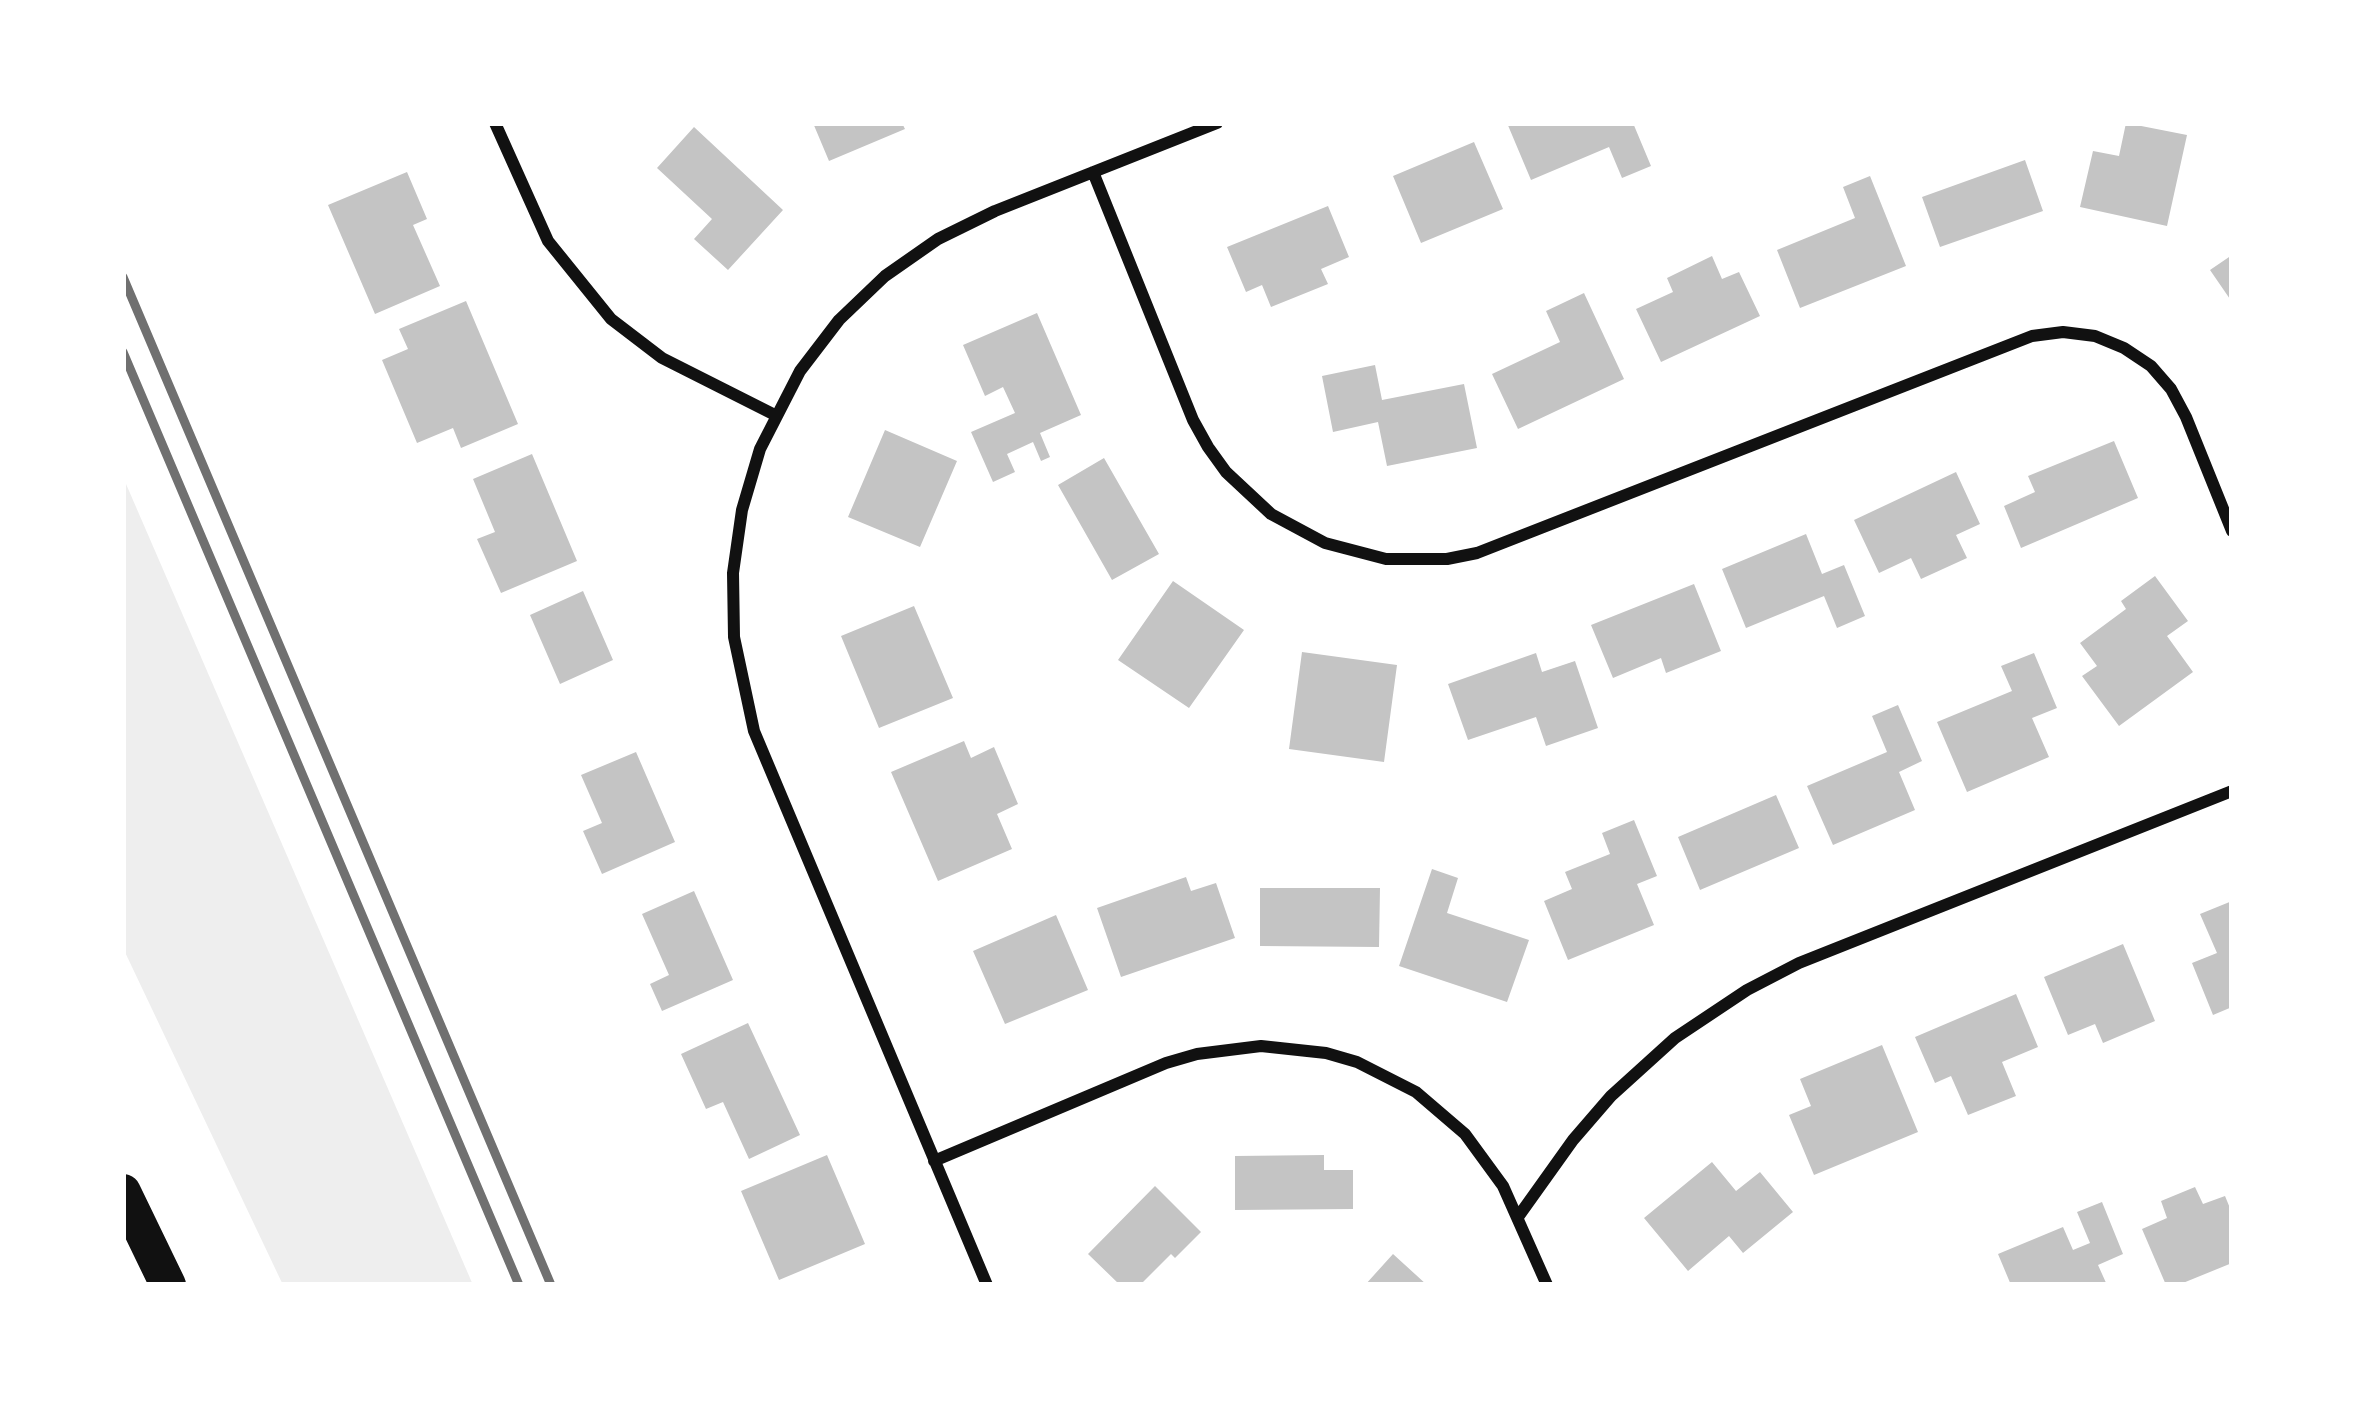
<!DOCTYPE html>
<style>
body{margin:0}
#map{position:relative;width:2355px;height:1408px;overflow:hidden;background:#fff;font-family:"Archivo Narrow",sans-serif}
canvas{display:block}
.frame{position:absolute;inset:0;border:126px solid #fff;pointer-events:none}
</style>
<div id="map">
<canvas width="2355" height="1408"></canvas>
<div class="frame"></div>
</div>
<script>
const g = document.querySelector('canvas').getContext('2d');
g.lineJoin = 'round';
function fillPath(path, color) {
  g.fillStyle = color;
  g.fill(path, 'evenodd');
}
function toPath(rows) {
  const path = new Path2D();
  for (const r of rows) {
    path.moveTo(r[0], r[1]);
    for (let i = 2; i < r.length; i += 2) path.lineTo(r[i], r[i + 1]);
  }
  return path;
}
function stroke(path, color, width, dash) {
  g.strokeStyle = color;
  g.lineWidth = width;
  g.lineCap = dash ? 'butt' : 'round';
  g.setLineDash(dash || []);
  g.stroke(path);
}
fillPath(toPath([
 [123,477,473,1285,283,1285,123,948]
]), '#eee');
fillPath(toPath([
 [813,123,902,123,905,129,829,161],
 [1507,123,1633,123,1651,166,1622,178,1609,147,1531,180],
 [2126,123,2187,135,2167,226,2080,207,2093,151,2119,156],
 [694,127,783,210,728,270,694,239,712,219,657,168],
 [1474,142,1503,209,1421,243,1393,176],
 [2025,160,2043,211,1940,247,1922,197],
 [407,172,427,219,413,225,440,286,375,314,328,205],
 [1870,176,1906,266,1800,308,1777,250,1855,218,1843,187],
 [1328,206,1349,257,1321,269,1328,284,1271,307,1262,285,1246,292,1227,247],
 [2232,255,2232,302,2210,270],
 [1712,256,1722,279,1739,272,1760,316,1661,362,1636,309,1673,292,1667,278],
 [1584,293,1624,379,1518,429,1492,374,1560,342,1546,311],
 [466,301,518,424,461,448,453,428,417,443,382,360,408,349,399,329],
 [1037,313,1081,415,1040,433,1050,457,1041,461,1033,442,1007,454,1015,472,993,482,971,432,1015,413,1003,387,985,396,963,345],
 [1375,365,1382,400,1464,384,1477,448,1387,466,1378,422,1333,432,1322,376],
 [885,430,957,461,920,547,848,517],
 [2114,441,2138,498,2021,548,2004,506,2035,492,2028,476],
 [532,454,577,561,501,593,477,539,495,532,473,479],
 [1104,458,1159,554,1112,580,1058,485],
 [1956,472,1980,524,1956,535,1967,558,1921,579,1911,558,1879,573,1854,520],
 [1806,534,1822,574,1844,565,1865,616,1837,628,1824,596,1746,628,1722,569],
 [2155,576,2188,621,2167,636,2193,672,2119,726,2082,676,2097,666,2080,643,2126,609,2121,601],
 [1173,581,1244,630,1189,708,1118,660],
 [1694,584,1721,651,1666,673,1661,658,1613,678,1591,625],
 [583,591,613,660,560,684,530,615],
 [914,606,953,698,879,728,841,636],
 [1302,652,1397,665,1384,762,1289,749],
 [1536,653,1542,672,1575,661,1598,728,1546,746,1536,717,1468,740,1448,684],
 [2034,653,2057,708,2032,718,2049,757,1967,792,1937,722,2012,691,2001,666],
 [1898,705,1922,761,1899,772,1915,810,1833,845,1807,786,1887,752,1872,716],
 [964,741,971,758,994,747,1018,804,997,814,1012,849,938,881,891,772],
 [636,752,675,842,602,874,583,831,602,823,581,775],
 [1776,795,1799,848,1700,890,1678,837],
 [1634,820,1657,876,1637,884,1654,925,1568,960,1544,901,1572,889,1565,872,1610,854,1602,833],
 [1432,869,1458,878,1447,913,1529,940,1507,1002,1399,966],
 [1186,877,1191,891,1216,883,1235,938,1121,977,1097,908],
 [1260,888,1380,888,1379,947,1260,946],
 [694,891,733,980,662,1011,650,984,669,975,642,914],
 [2232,901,2232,1007,2213,1015,2192,963,2217,953,2200,914],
 [1056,915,1088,990,1005,1024,973,951],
 [2123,944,2155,1021,2103,1043,2095,1024,2068,1035,2044,977],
 [2016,994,2038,1047,2002,1062,2016,1096,1968,1115,1951,1076,1935,1083,1915,1037],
 [748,1023,800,1135,749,1159,723,1102,706,1109,681,1054],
 [1882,1045,1918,1132,1814,1175,1789,1115,1811,1106,1800,1079],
 [827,1155,865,1244,779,1280,741,1191],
 [1324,1155,1324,1170,1353,1170,1353,1209,1235,1210,1235,1156],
 [1712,1162,1736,1191,1760,1172,1793,1212,1743,1253,1729,1236,1688,1271,1644,1218],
 [1155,1186,1201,1232,1175,1258,1171,1254,1140,1285,1120,1285,1088,1254],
 [2195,1187,2203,1204,2225,1196,2232,1213,2232,1263,2178,1285,2166,1285,2142,1229,2167,1218,2161,1201],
 [2102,1202,2123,1254,2098,1265,2107,1285,2011,1285,1998,1254,2063,1227,2073,1250,2090,1243,2077,1212],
 [1393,1254,1427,1285,1365,1285]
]), '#c4c4c4');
stroke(toPath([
 [495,123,548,241,611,319,662,358,775,415],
 [1093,172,1193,420,1208,447,1226,472,1271,514,1325,543,1386,559,1447,559,1477,553,2032,336,2063,332,2095,336,2124,348,2151,366,2171,389,2186,417,2232,531],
 [934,1161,1166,1063,1197,1054,1261,1046,1326,1053,1357,1062,1416,1092,1465,1134,1503,1186,1547,1285],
 [1518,1217,1573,1140,1611,1096,1675,1038,1747,990,1799,963,2232,791],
 [987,1285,754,731,734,637,733,573,742,510,760,449,800,371,839,320,885,276,938,239,995,211,1217,123]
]), '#111', 12);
stroke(toPath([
 [123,1192,168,1285]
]), '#111', 36);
stroke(toPath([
 [123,277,551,1285],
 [123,352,519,1285]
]), '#707070', 9);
</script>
